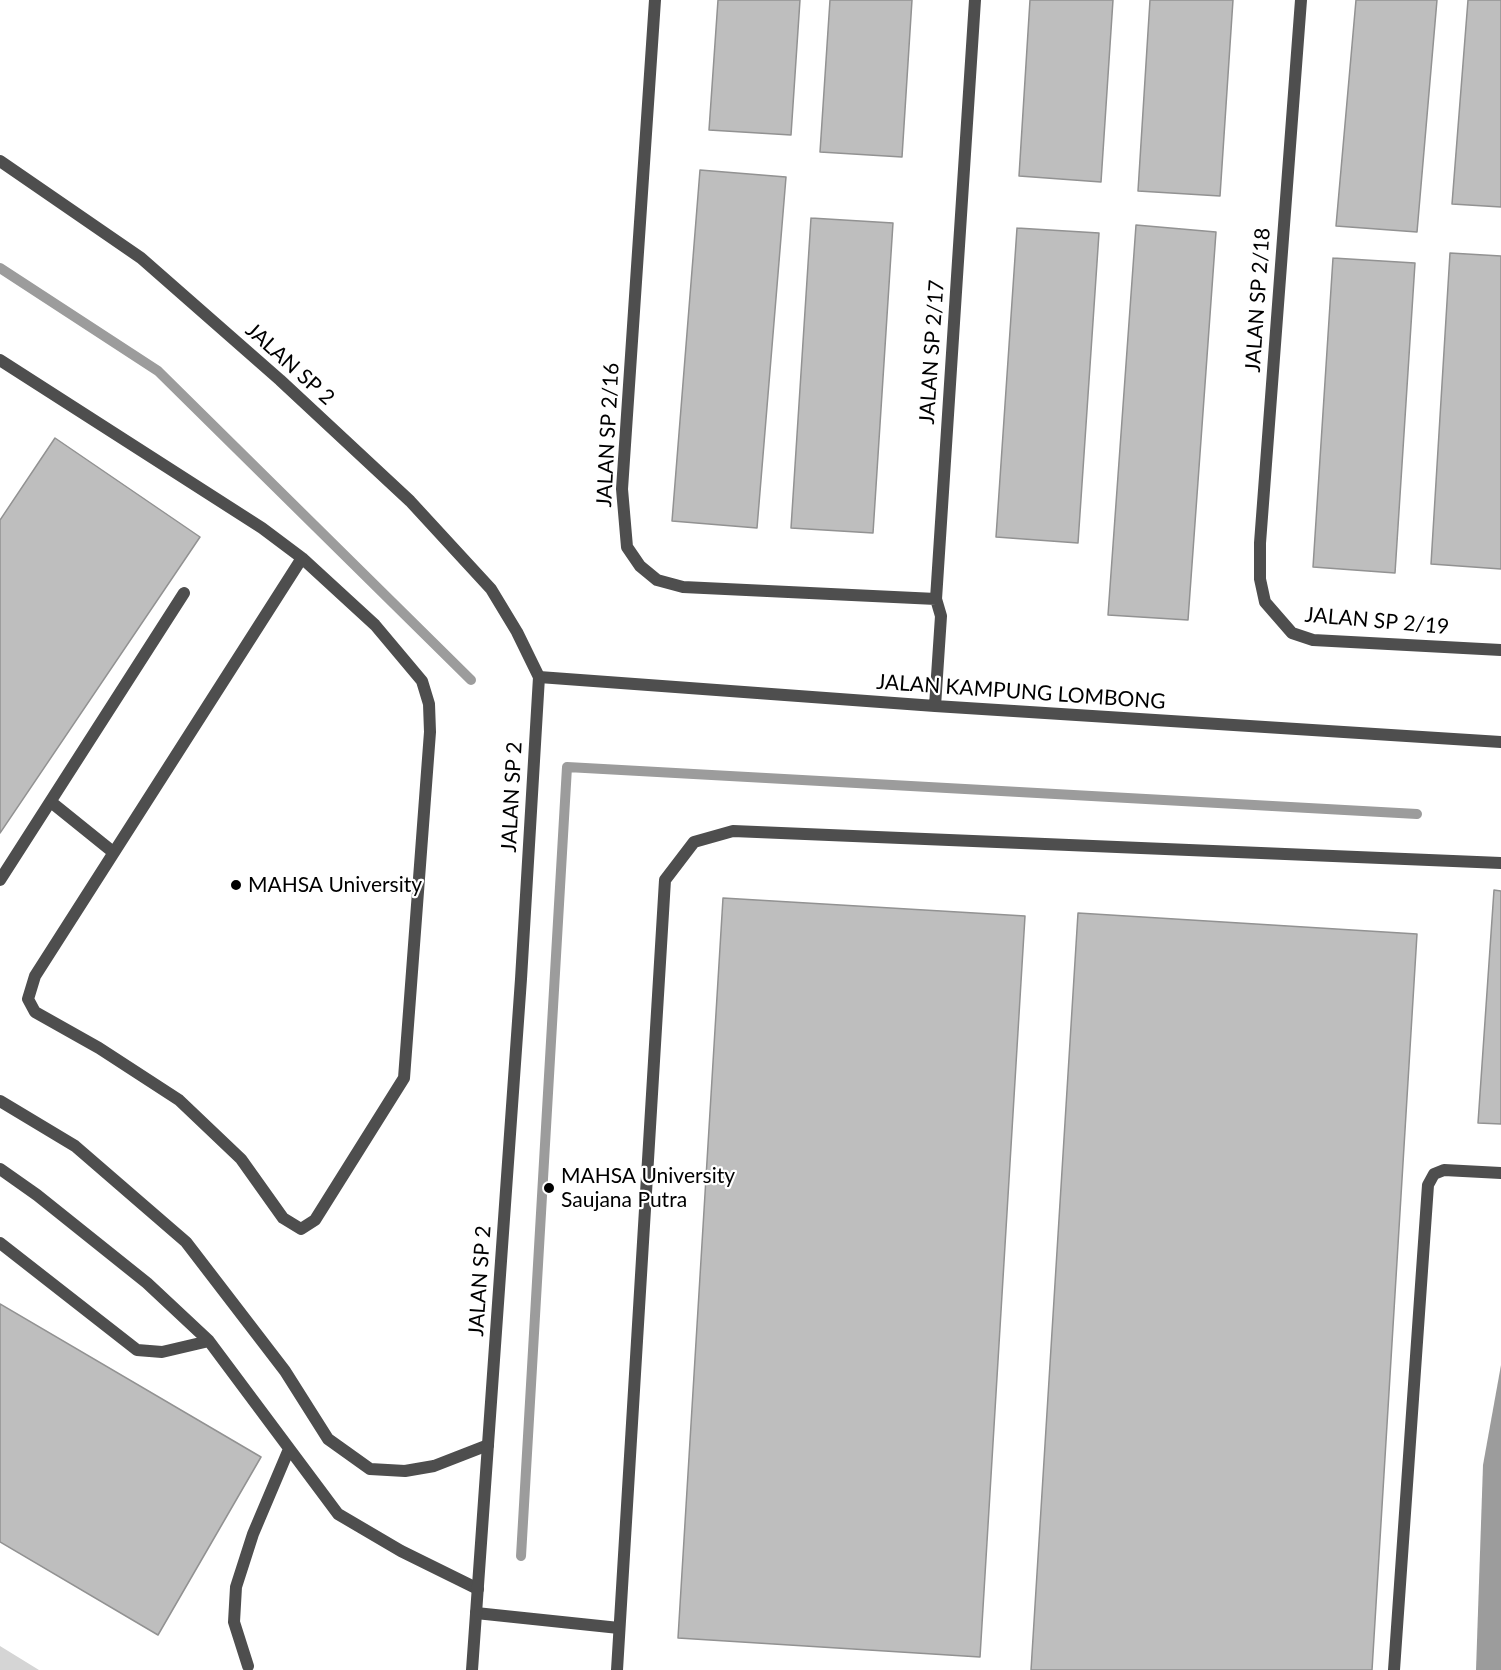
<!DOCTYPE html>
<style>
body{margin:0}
canvas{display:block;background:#fff}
</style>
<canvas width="1501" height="1670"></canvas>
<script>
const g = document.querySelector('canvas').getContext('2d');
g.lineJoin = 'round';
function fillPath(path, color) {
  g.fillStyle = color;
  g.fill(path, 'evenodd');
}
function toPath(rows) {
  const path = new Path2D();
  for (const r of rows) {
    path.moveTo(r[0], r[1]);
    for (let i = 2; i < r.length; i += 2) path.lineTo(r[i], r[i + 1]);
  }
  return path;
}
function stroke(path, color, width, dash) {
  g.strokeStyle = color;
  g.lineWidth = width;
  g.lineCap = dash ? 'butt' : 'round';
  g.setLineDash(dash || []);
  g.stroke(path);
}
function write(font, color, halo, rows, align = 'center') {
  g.font = font + ' Lato,sans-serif';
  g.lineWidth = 4.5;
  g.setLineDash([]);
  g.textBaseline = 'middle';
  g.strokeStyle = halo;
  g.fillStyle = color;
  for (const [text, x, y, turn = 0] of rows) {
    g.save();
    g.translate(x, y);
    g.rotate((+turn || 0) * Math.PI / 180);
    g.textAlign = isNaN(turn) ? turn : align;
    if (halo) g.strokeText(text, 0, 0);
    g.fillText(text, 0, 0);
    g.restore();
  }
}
fillPath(toPath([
 [0,1646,39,1670,0,1670]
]), '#d5d5d5');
fillPath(toPath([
 [1501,1365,1501,1670,1476,1670,1483,1465]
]), '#9c9c9c');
stroke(toPath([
 [0,268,158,371,471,680],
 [521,1556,567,767,1417,814]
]), '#9c9c9c', 10);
const building = toPath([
 [718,0,800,0,791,135,709,130,718,0],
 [830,0,912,0,902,157,820,152,830,0],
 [1030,0,1113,0,1101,182,1019,176,1030,0],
 [1150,0,1233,0,1220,196,1138,191,1150,0],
 [1356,0,1437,0,1417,232,1336,226,1356,0],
 [1468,0,1501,0,1501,207,1452,204,1468,0],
 [700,170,786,177,757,528,672,521,700,170],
 [811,218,893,223,873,533,791,528,811,218],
 [1136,225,1216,232,1188,620,1108,615,1136,225],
 [1017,228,1099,233,1078,543,996,537,1017,228],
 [1450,253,1501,256,1501,569,1431,564,1450,253],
 [1333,258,1415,263,1395,573,1313,567,1333,258],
 [55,438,200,537,0,833,0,520,55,438],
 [1494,890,1501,891,1501,1124,1478,1123,1494,890],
 [723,898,1025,916,980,1657,678,1638,723,898],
 [1078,913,1417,934,1372,1670,1031,1670,1078,913],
 [0,1304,261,1457,158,1635,0,1542,0,1304]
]);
fillPath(building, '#bebebe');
stroke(building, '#929292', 1.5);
stroke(toPath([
 [0,360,262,528,302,558,375,625,422,681,429,704,430,732,404,1078,315,1220,301,1229,283,1218,241,1159,179,1100,99,1048,35,1012,28,999,35,976,302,558],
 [51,802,113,852],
 [0,880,184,593],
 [0,1101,75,1146,186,1242,285,1371,328,1439,370,1469,405,1471,434,1466,488,1445],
 [0,1169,37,1195,147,1283,209,1341,338,1514,401,1551,478,1589],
 [0,1243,137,1350,162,1352,209,1341],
 [476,1613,619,1628],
 [248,1666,234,1622,236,1587,253,1534,289,1449],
 [617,1670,665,880,694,842,733,831,1501,863],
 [1394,1670,1428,1185,1434,1174,1444,1170,1501,1173]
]), '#4e4e4e', 12);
stroke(toPath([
 [655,0,622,489,627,547,640,566,657,580,683,587,936,599],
 [1301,0,1260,543,1260,579,1265,602,1292,633,1313,640,1501,650],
 [539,677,935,706,1501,742],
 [935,706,941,616,936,599,975,0]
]), '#4e4e4e', 12);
stroke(toPath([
 [0,161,141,258,280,380,410,501,491,589,517,632,539,677,521,979,472,1670]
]), '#4e4e4e', 12);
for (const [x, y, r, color] of [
 [236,885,6,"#000"],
 [549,1188,6,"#000"]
]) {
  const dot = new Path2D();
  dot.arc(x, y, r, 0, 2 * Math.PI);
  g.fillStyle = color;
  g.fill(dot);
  stroke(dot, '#fff', 2);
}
write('21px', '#000', '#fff', [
 ["JALAN SP 2/18",1258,300,-86],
 ["JALAN SP 2/17",932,352,-86],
 ["JALAN SP 2",290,364,42],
 ["JALAN SP 2/16",608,435,-87],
 ["JALAN SP 2/19",1377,621,5],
 ["JALAN KAMPUNG LOMBONG",1021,692,4],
 ["JALAN SP 2",512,797,-87],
 ["JALAN SP 2",480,1281,-86]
]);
write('21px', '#000', '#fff', [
 ["MAHSA University",248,885],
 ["MAHSA University",561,1176],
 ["Saujana Putra",561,1200]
], 'left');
</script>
